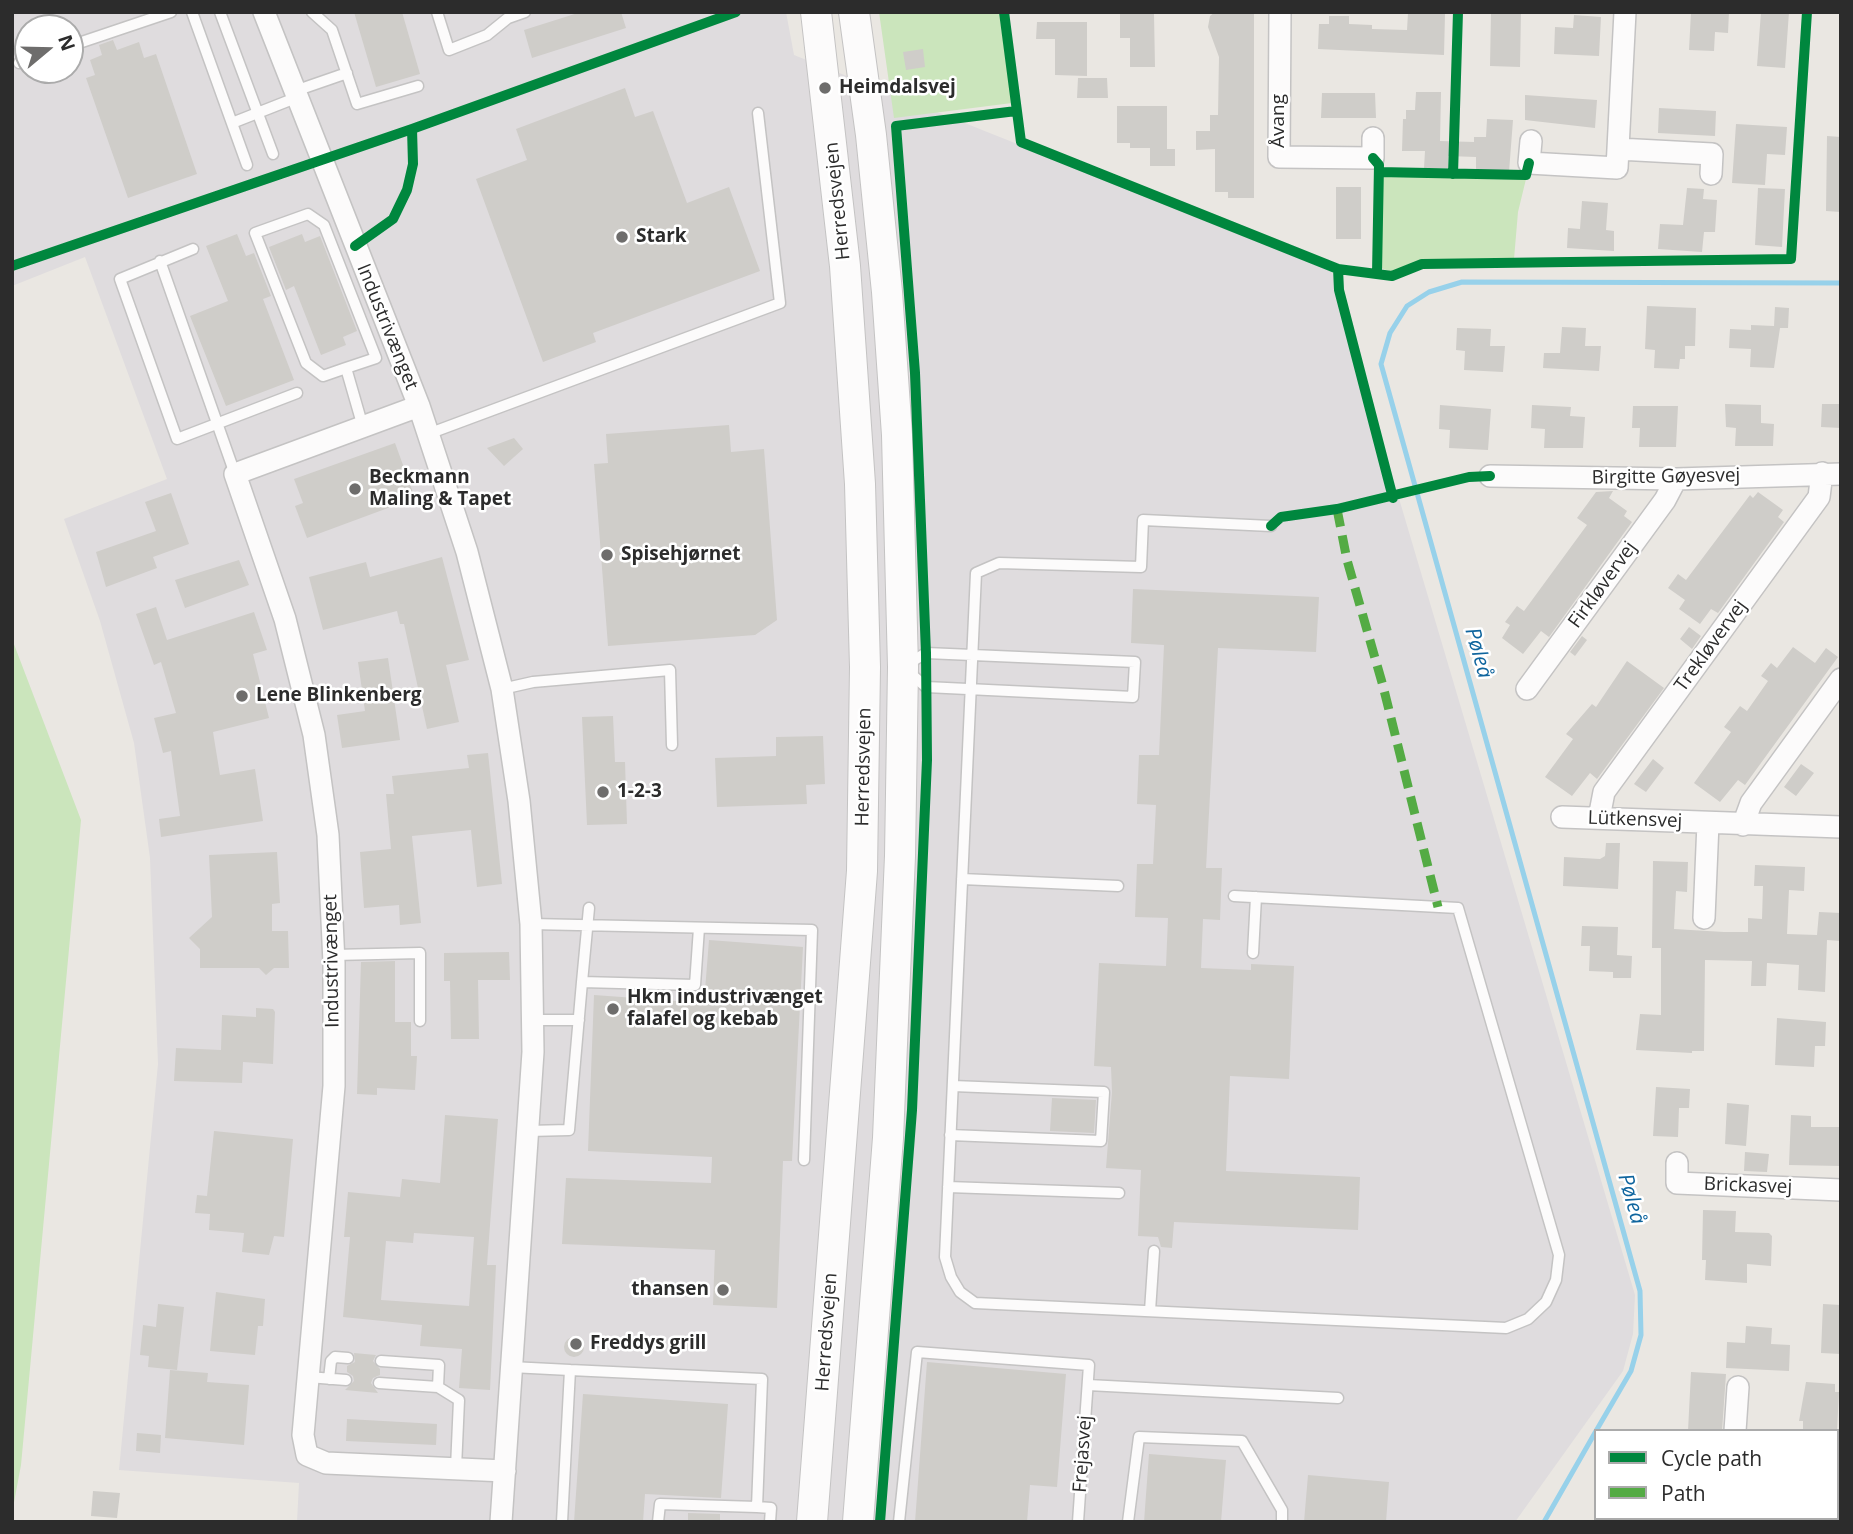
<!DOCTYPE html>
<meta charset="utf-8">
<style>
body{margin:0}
#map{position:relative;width:1853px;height:1534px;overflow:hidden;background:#eae7e2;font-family:"Open Sans",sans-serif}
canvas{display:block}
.frame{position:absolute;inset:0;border:14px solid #2c2c2c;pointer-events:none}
.legend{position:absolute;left:1594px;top:1429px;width:245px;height:91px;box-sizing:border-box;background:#fff;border:2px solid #ababab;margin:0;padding:9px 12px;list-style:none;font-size:21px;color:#2c2c2c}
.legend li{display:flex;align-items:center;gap:14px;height:35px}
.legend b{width:35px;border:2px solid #ababab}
.north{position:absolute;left:14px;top:14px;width:70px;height:70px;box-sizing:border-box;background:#fff;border:2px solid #ababab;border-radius:50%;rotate:71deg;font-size:19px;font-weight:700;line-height:28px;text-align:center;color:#2c2c2c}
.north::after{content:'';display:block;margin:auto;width:24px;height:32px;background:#6e6d6c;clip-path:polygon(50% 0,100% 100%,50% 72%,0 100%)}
</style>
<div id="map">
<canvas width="1853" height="1534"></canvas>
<div class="frame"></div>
<ul class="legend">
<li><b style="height:9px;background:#00873e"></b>Cycle path</li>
<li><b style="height:9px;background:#54ab44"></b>Path</li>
</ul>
<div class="north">N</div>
</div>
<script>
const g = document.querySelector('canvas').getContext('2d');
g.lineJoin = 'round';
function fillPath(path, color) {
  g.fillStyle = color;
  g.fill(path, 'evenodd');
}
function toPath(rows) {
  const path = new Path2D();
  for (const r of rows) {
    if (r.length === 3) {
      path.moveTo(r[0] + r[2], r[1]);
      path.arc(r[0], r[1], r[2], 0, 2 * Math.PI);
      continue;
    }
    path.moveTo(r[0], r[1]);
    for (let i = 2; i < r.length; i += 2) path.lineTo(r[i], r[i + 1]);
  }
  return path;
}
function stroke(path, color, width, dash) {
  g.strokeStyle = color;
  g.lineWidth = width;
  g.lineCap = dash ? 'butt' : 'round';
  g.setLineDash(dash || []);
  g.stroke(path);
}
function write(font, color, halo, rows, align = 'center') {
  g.font = font + ' "Open Sans",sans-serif';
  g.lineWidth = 5;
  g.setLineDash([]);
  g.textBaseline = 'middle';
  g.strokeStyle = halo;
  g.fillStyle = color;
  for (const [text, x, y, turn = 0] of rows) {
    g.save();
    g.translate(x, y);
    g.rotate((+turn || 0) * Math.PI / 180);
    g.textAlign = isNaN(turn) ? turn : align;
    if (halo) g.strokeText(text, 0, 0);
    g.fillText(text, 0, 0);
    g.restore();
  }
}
fillPath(toPath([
 [12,12,786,12,794,55,1331,269,1635,1295,1633,1334,1623,1371,1515,1522,297,1522,299,1483,119,1470,158,1064,150,858,134,743,100,621,64,519,167,479,85,257,12,286],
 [28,28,70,28,70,70,28,70]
]), '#dfdcde');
fillPath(toPath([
 [879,12,999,12,1012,103,894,118],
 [1381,176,1526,179,1518,212,1514,259,1425,260,1392,272,1381,268],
 [12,639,81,820,21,1465,12,1513]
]), '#cbe5bc');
stroke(toPath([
 [1596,1431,1631,1371,1641,1335,1640,1291,1381,364,1390,333,1407,306,1429,292,1462,282,1841,283],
 [1544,1522,1596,1431]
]), '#97d1ea', 5);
fillPath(toPath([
 [354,12,402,12,420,74,376,87],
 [581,12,621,12,626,28,532,58,524,30],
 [1215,12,1254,12,1254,198,1228,198,1228,192,1215,192,1215,149,1196,150,1196,131,1210,131,1210,115,1218,115,1219,57,1208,27,1210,16],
 [1491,12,1521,12,1520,67,1490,66],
 [1691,12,1729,12,1728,33,1715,32,1714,51,1689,50],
 [1761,12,1789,12,1785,68,1757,66],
 [1408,13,1445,14,1444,55,1318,49,1319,24,1329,24,1329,16,1349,16,1349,24,1372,25,1372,29,1407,30],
 [1120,14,1154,14,1155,67,1130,67,1130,38,1120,38],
 [1574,15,1601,17,1599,56,1554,54,1555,27,1573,28],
 [1037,22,1087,22,1087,76,1055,75,1055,39,1036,39],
 [113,40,117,50,139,42,144,58,156,54,197,174,128,198,86,78,95,75,90,60,102,55,99,45],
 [923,49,925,67,906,70,903,52],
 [1078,78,1107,78,1108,98,1077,98],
 [625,88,635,117,653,111,687,203,729,187,760,271,593,333,596,342,543,362,476,179,527,160,516,129],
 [1416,92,1441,92,1440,141,1474,142,1474,137,1486,137,1487,119,1513,120,1509,172,1476,171,1476,157,1448,156,1448,168,1424,168,1425,151,1402,151,1403,119,1406,119,1406,110,1415,110],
 [1322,93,1375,93,1376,118,1321,118],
 [1525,95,1597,100,1595,128,1525,120],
 [1117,106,1167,106,1167,149,1175,149,1175,166,1150,166,1150,148,1130,148,1130,143,1117,143],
 [1659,108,1716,111,1715,136,1658,133],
 [1736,124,1787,127,1785,155,1767,154,1765,185,1732,183],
 [1827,136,1841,137,1841,212,1826,211],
 [1336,187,1361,187,1361,239,1336,239],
 [1687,188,1704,189,1703,199,1717,200,1715,232,1704,232,1702,252,1658,249,1660,224,1683,225],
 [1758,188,1785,189,1782,247,1755,245],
 [1582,201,1608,203,1606,230,1614,231,1614,251,1567,248,1568,228,1580,229],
 [237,234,246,256,254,253,271,296,263,299,294,380,226,406,190,316,228,301,206,246],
 [302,234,305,242,320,236,357,331,343,337,346,345,321,355,294,286,286,290,269,247],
 [1647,306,1696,308,1695,346,1685,346,1685,359,1680,359,1679,369,1654,368,1655,350,1645,349],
 [1775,307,1789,308,1788,328,1780,328,1774,368,1750,367,1751,349,1729,348,1730,329,1751,330,1751,325,1774,326],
 [1562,327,1586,328,1585,346,1601,346,1599,371,1543,368,1544,353,1560,353],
 [1457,328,1491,329,1490,346,1505,346,1503,372,1464,370,1465,351,1456,350],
 [1725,404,1761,405,1761,423,1774,424,1773,446,1735,446,1736,428,1726,427],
 [1822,404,1841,404,1841,428,1821,427],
 [1440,405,1491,409,1488,450,1449,448,1450,430,1439,429],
 [1532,405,1571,407,1570,416,1585,417,1583,448,1544,448,1545,429,1531,428],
 [1633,406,1678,406,1676,447,1639,447,1640,428,1632,428],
 [729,425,731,452,764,449,777,620,755,635,608,646,594,464,608,463,606,434],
 [514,438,523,449,504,466,487,448],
 [395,443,415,498,307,538,295,506,303,503,294,479],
 [1613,491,1609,498,1627,511,1624,516,1632,522,1549,637,1541,631,1523,654,1502,638,1510,625,1505,622,1517,606,1524,611,1587,525,1577,518,1596,492],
 [1758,492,1783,510,1778,517,1784,522,1718,613,1711,609,1700,624,1679,609,1685,600,1668,588,1678,574,1686,580,1750,495,1753,498],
 [171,493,189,544,153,557,157,568,106,587,96,552,156,531,145,502],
 [442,557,469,660,446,665,459,722,427,729,404,624,400,624,397,611,323,630,309,577,366,562,370,577],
 [239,560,249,585,185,608,175,580],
 [1133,589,1319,597,1316,652,1218,648,1206,868,1222,868,1220,920,1203,919,1201,968,1251,970,1251,964,1294,966,1289,1079,1230,1076,1226,1171,1360,1177,1358,1230,1174,1222,1172,1248,1161,1247,1158,1237,1138,1236,1141,1170,1106,1168,1112,1092,1111,1067,1094,1066,1099,963,1166,966,1168,918,1135,917,1137,864,1153,864,1156,805,1137,804,1139,755,1159,755,1164,645,1131,643],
 [156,607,167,640,254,612,267,650,253,654,269,718,213,732,220,775,255,769,263,821,161,837,159,819,180,816,171,751,163,753,154,718,176,713,161,662,154,665,136,614],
 [1689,627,1701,636,1692,649,1680,639],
 [1582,636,1587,640,1575,656,1570,652],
 [1793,647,1815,663,1826,648,1838,657,1745,785,1738,780,1720,802,1694,783,1731,732,1724,727,1740,706,1747,711,1768,681,1761,676,1771,663,1777,668],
 [388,658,400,740,342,748,337,715,365,711,358,662],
 [1627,661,1664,688,1597,779,1590,773,1572,796,1545,777,1573,739,1566,734,1592,704,1596,707],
 [613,716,615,762,625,762,627,824,587,825,582,717],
 [823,736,825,784,806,785,807,804,717,807,715,758,776,756,776,737],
 [488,753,502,884,477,887,471,830,412,836,421,923,400,925,399,905,364,908,360,852,391,849,386,794,394,794,392,776,469,768,467,755],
 [1653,759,1664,768,1646,792,1634,784],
 [1801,764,1814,773,1796,796,1784,787],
 [1606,843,1620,843,1618,889,1563,886,1564,857,1600,859,1605,856],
 [277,852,280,903,272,904,272,931,288,931,289,968,274,968,266,975,259,968,200,968,200,949,189,938,212,917,209,855],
 [1653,861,1688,862,1687,892,1676,891,1674,929,1724,932,1748,932,1748,918,1762,919,1763,886,1754,886,1755,865,1805,867,1804,891,1789,890,1787,934,1817,935,1819,912,1841,913,1841,941,1827,940,1825,992,1798,990,1799,965,1767,963,1766,986,1751,986,1752,961,1705,960,1704,1051,1692,1051,1692,1053,1636,1050,1640,1014,1661,1015,1661,948,1652,948],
 [1582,926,1618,927,1617,955,1632,956,1631,978,1613,978,1613,972,1589,971,1590,946,1581,946],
 [709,940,803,947,792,1161,783,1161,777,1308,713,1305,715,1250,562,1244,566,1178,711,1183,712,1157,588,1151,594,995,704,1003],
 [509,952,510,980,478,980,479,1039,451,1039,450,981,444,981,444,953],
 [395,961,395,1022,411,1022,411,1056,417,1056,415,1090,377,1088,377,1095,357,1094,361,962],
 [256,1008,273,1009,275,1012,273,1064,243,1062,242,1083,174,1081,176,1048,221,1050,222,1015,256,1017],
 [1777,1018,1826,1022,1825,1046,1815,1046,1814,1067,1775,1065],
 [1656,1087,1690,1089,1689,1108,1679,1108,1678,1137,1653,1136],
 [1052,1098,1096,1100,1094,1133,1050,1131],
 [1727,1103,1749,1105,1746,1146,1725,1144],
 [445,1115,498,1119,487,1265,496,1265,490,1390,459,1388,462,1349,420,1346,422,1325,343,1317,350,1237,344,1237,348,1192,400,1197,402,1179,440,1183],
 [414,1233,474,1237,469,1306,381,1300,386,1241,413,1243],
 [1791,1115,1811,1116,1811,1127,1841,1127,1841,1166,1789,1165],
 [214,1131,293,1139,284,1237,274,1236,269,1255,242,1252,244,1233,209,1230,210,1214,195,1213,197,1195,207,1196],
 [1745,1152,1769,1154,1767,1172,1744,1171],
 [1703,1210,1736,1211,1735,1232,1769,1233,1772,1236,1771,1266,1747,1264,1747,1283,1705,1280,1706,1260,1702,1260],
 [216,1292,265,1299,263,1326,258,1326,255,1355,210,1351],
 [158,1304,184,1307,177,1370,148,1367,149,1356,140,1355,143,1325,156,1327],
 [1823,1304,1841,1305,1841,1354,1821,1353],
 [1746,1326,1772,1328,1771,1344,1790,1345,1789,1371,1726,1368,1727,1342,1745,1343],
 [574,1347,10],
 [354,1353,376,1355,373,1361,380,1369,380,1375,373,1378,371,1383,378,1393,345,1390,354,1381,353,1376,347,1372,347,1366,355,1362],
 [927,1362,1066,1374,1057,1487,1030,1485,1027,1522,915,1522],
 [170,1370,208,1373,207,1382,249,1385,244,1445,165,1438],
 [1691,1372,1726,1374,1722,1431,1688,1431],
 [1806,1382,1835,1384,1835,1392,1839,1392,1837,1431,1803,1431,1803,1421,1799,1421],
 [583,1394,728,1404,721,1498,645,1494,643,1522,574,1522],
 [347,1419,437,1424,436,1445,346,1441],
 [137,1433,161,1435,160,1453,136,1451],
 [1149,1454,1226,1460,1221,1522,1144,1522],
 [1308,1475,1389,1482,1386,1522,1304,1522],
 [93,1491,120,1493,117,1518,91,1516],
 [688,1513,720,1514,720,1522,688,1522]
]), '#cfcdc9');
const lane = toPath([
 [192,12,247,165],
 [220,12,273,154],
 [312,12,332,30,357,104,418,86],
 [437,12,449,50,487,35,508,18,525,12],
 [70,46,171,12],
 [19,63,28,60],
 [295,91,347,73],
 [232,123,298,97],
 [193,249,120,279,177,439,297,393],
 [160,261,235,474],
 [346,368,376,358,324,225,308,214,255,233,306,363,323,376,346,368,363,427],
 [428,434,780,303,758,113],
 [926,653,1135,662,1133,697,926,687,903,667,926,653],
 [502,689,533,682,670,670,672,745],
 [962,879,1118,886],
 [1234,896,1458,908,1559,1255,1556,1280,1546,1302,1528,1319,1506,1328,975,1303,960,1292,951,1277,945,1257,976,573,999,563,1141,567,1143,520,1271,526],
 [589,908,582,982,695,985,699,928],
 [531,924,812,930,804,1160],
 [1253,953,1256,897],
 [334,955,420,953,420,1021],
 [533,1020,579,1020],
 [528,1131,569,1130,582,982],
 [950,1135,1101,1141,1104,1092,953,1086],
 [948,1187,1119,1193],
 [1150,1311,1154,1251],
 [381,1361,439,1365,438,1387],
 [511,1367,570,1370],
 [308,1377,346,1380],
 [329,1379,331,1361,335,1357,348,1358],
 [379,1383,438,1387,459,1400,456,1468],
 [1088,1385,1338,1398],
 [757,1507,771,1508,770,1522],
 [562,1522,570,1370,762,1379,757,1507,660,1504,658,1522],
 [899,1522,917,1352,1089,1365,1078,1522],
 [1128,1522,1139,1437,1242,1441,1282,1510,1282,1522]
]);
const street = toPath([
 [264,12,419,406,467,552,502,689,519,801,531,924,533,1052,501,1522],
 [1280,12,1279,157,1373,158,1373,138],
 [1531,141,1529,163,1617,168,1625,12],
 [1618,149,1712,154,1711,174],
 [419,406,235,474,285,619,314,735,328,835,334,963,334,1086,303,1435,307,1455,326,1463,505,1471],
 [1490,476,1676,479,1841,474],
 [1527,689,1665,500,1676,479],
 [1562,817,1841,827],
 [1599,818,1604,792,1819,497,1822,473],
 [1743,825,1751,803,1841,679],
 [1704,918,1708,823],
 [1677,1163,1677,1183,1841,1190],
 [1735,1431,1738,1387],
 [1730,1522,1730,1518]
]);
const secondary = toPath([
 [854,12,871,135,887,292,897,435,903,667,900,856,888,1138,858,1522],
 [812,1522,862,871,865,667,860,484,845,266,816,12]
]);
stroke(lane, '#c4c3c3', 13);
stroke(street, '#c4c3c3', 24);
stroke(secondary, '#c4c3c3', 32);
stroke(lane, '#fcfbfb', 10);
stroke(street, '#fcfbfb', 21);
stroke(secondary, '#fcfbfb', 30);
stroke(toPath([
 [1337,509,1347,560,1383,686,1438,907]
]), '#54ab44', 9, [18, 9]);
stroke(toPath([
 [1004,12,1021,142,1338,269,1392,276,1422,264,1791,259,1807,12],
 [1373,158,1379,165,1377,273],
 [1379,172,1526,175,1529,163],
 [1453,174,1458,12],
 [355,246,393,219,407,190,413,164,412,129],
 [12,266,412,129,736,12],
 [1338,269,1339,290,1393,498],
 [1271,526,1281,517,1337,509,1469,477,1490,476],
 [880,1522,912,1110,927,760,926,653,915,373,896,126,1016,111]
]), '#00873e', 10);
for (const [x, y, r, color] of [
 [825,88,7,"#6e6d6c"],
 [622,237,7,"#6e6d6c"],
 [355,489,7,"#6e6d6c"],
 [607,555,7,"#6e6d6c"],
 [242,696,7,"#6e6d6c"],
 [603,792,7,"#6e6d6c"],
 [613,1009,7,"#6e6d6c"],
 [723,1290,7,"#6e6d6c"],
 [576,1344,7,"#6e6d6c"]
]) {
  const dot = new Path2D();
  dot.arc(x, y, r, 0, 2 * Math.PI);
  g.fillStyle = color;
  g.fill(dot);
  stroke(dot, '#fff', 2.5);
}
write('bold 19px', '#2c2c2c', '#fff', [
 ["Heimdalsvej",839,88],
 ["Stark",636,237],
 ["Beckmann",369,478],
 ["Maling & Tapet",369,500],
 ["Spisehjørnet",621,555],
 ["Lene Blinkenberg",256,696],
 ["1-2-3",617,792],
 ["Hkm industrivænget",627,998],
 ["falafel og kebab",627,1020],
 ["thansen",709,1290,"right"],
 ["Freddys grill",590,1344]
], 'left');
write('19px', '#2c2c2c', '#fff', [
 ["Åvang",1279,121,-90],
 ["Herredsvejen",838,201,-96],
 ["Industrivænget",387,327,68],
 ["Birgitte Gøyesvej",1666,477,-1],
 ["Firkløvervej",1603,585,-54],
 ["Trekløvervej",1711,646,-54],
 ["Herredsvejen",864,767,-89],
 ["Lütkensvej",1635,820,2],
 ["Industrivænget",332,961,-91],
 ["Brickasvej",1748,1186,2],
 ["Herredsvejen",827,1332,-86],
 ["Frejasvej",1083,1454,-86]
]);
write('italic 21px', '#0f659e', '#fff', [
 ["Pøleå",1478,653,74],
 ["Pøleå",1631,1199,74]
]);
</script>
